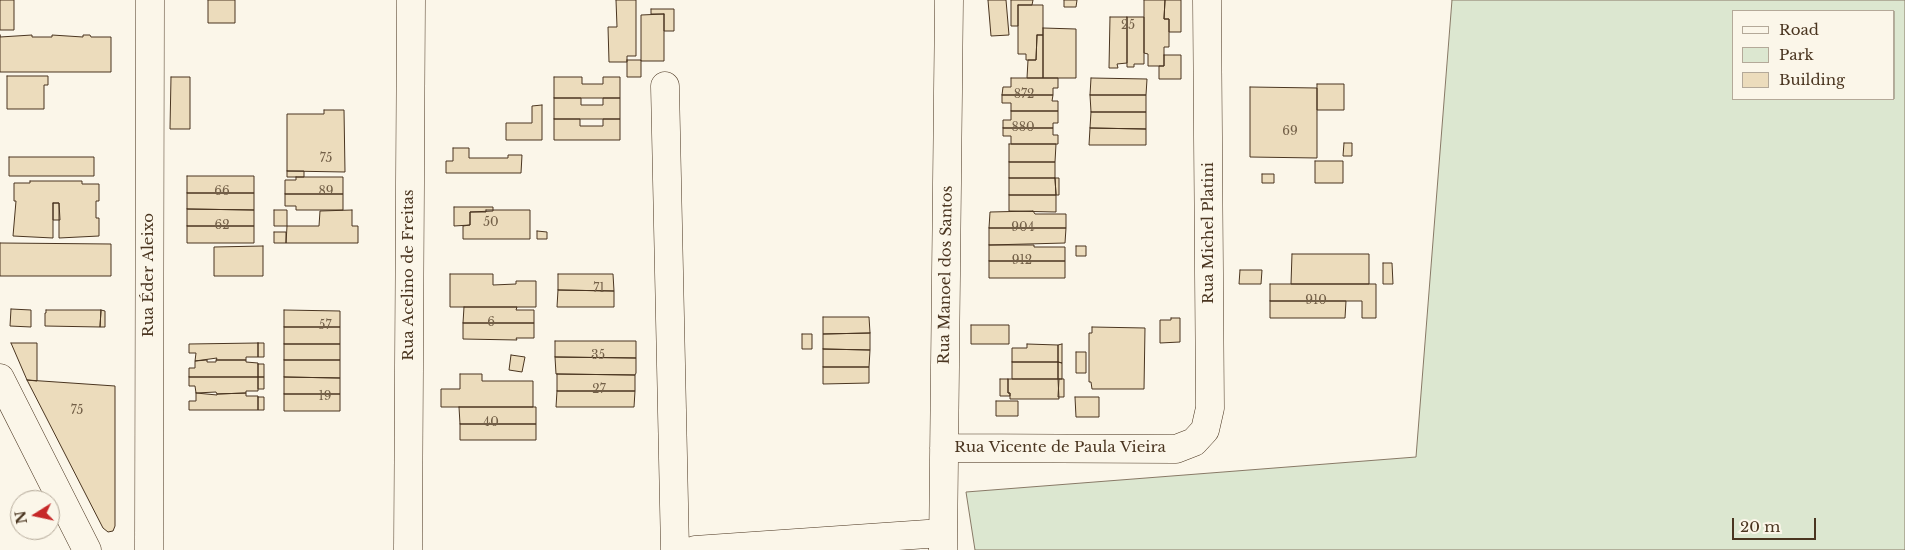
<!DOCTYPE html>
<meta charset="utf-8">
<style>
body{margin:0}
#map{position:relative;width:1905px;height:550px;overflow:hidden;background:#fbf6e9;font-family:"Libre Baskerville",serif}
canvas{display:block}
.legend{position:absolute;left:1732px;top:10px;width:162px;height:90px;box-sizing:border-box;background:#fbf6e9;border:1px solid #b4a999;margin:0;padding:6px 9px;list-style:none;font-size:15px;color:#4a3520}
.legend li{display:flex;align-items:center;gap:10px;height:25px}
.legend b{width:25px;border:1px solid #b4a999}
.north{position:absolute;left:10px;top:490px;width:50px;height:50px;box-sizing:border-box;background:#fbf6e9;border:1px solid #b4a999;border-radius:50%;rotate:260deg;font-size:14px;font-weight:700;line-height:20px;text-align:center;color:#4a3520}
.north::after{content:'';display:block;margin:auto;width:18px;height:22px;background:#c62828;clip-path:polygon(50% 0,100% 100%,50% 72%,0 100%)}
.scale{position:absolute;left:1732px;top:518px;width:84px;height:22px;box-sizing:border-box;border:2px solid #4a3520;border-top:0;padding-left:6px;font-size:15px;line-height:18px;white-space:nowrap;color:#4a3520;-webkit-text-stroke:4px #fbf6e9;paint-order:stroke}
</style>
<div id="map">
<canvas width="1905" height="550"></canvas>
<ul class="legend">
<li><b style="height:6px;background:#fbf6e9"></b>Road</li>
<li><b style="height:14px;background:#dce7d0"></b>Park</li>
<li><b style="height:14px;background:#ecdcbc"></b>Building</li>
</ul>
<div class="north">N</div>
<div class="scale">20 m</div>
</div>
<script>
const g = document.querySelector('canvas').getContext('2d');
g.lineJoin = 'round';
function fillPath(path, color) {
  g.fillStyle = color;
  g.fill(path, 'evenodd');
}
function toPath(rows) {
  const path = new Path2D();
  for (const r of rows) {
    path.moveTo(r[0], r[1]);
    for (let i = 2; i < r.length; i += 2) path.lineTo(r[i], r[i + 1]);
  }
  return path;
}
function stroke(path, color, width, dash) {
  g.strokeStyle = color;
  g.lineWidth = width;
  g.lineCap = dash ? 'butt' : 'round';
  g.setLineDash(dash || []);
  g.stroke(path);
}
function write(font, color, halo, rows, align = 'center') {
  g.font = font + ' "Libre Baskerville",serif';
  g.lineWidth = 4;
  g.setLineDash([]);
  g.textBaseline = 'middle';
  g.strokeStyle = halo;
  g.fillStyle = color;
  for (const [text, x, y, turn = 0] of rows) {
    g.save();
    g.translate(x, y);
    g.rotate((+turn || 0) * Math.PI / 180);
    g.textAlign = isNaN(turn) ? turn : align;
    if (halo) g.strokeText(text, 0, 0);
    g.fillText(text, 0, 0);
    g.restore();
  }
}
const green = toPath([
 [1452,0,1905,0,1905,550,975,550,966,492,1416,457,1452,0],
 [1734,11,1894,11,1894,99,1734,99,1734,11]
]);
fillPath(green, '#dce7d0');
stroke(green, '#887966', 1);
const building = toPath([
 [0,0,14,0,14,30,0,30,0,0],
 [208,0,235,0,235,23,208,23,208,0],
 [616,0,636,0,636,56,627,56,627,62,609,62,608,27,617,27,616,0],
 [988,0,1006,0,1009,35,991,36,988,0],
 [1011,0,1033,0,1032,5,1018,5,1018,26,1011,26,1011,0],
 [1064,0,1077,0,1076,7,1064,7,1064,0],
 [1144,0,1165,0,1164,19,1169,19,1169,47,1164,47,1164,66,1148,66,1148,54,1144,53,1144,0],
 [1165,0,1181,0,1181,32,1169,32,1169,19,1164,19,1165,0],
 [1018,5,1043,5,1043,35,1037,35,1036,60,1026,60,1026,54,1018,54,1018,5],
 [651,9,674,9,674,31,664,31,664,14,651,14,651,9],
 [664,14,664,61,641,61,641,15,664,14],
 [1110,17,1127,17,1127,63,1117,64,1118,68,1109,68,1110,17],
 [1127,17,1144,17,1144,64,1134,64,1134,67,1127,67,1127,17],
 [1043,28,1076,29,1076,78,1043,78,1043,28],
 [0,35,0,37,32,35,32,37,52,37,52,35,83,37,83,35,90,35,91,37,111,37,111,72,0,72,0,35],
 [1037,35,1043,35,1043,78,1027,78,1028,60,1036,60,1037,35],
 [1164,55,1181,55,1181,79,1159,79,1159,66,1164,66,1164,55],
 [627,60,641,60,641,77,627,77,627,60],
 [7,76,48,76,48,85,44,85,44,109,7,109,7,76],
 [171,77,190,77,190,129,170,129,171,77],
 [554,77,582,77,582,84,603,84,603,77,620,77,620,98,554,98,554,77],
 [1011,78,1058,78,1058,88,1053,88,1053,95,1002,95,1003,87,1011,87,1011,78],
 [1091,78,1147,79,1146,95,1090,95,1091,78],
 [1317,84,1344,84,1344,110,1317,110,1317,84],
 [1250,87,1317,88,1317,158,1250,157,1250,87],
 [1002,95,1053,95,1052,101,1058,101,1058,111,1011,111,1011,103,1002,103,1002,95],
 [1090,95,1146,95,1146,112,1091,112,1090,95],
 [554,98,581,98,581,105,603,105,603,98,620,98,620,119,554,119,554,98],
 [542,105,542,140,506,140,506,123,532,123,532,106,542,105],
 [324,110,344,110,345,172,287,171,287,114,324,114,324,110],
 [1011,111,1058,111,1058,123,1053,123,1053,128,1003,128,1003,120,1011,120,1011,111],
 [1091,112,1146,112,1146,129,1090,128,1091,112],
 [554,119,580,119,580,126,603,126,603,119,620,119,620,140,554,140,554,119],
 [1003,128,1053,128,1053,135,1058,135,1058,144,1011,144,1011,136,1003,136,1003,128],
 [1090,128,1146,129,1146,145,1089,145,1090,128],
 [1344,143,1352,143,1352,156,1343,156,1344,143],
 [1009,144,1056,144,1055,162,1009,162,1009,144],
 [453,148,469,148,469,158,508,158,508,155,522,155,521,173,446,173,446,161,453,161,453,148],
 [9,157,94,157,94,176,9,176,9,157],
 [1315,161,1343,161,1343,183,1315,183,1315,161],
 [1009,162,1055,162,1055,178,1009,178,1009,162],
 [287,171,304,171,304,177,287,177,287,171],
 [1262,174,1274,174,1274,183,1262,183,1262,174],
 [187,176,254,176,254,193,187,193,187,176],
 [296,177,343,177,343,194,285,194,285,180,296,180,296,177],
 [1009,178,1055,178,1056,195,1009,195,1009,178],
 [1055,178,1059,178,1059,195,1056,195,1055,178],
 [30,181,82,181,82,184,99,184,99,201,96,201,96,218,99,218,99,236,59,238,59,203,53,203,53,238,13,236,16,201,14,201,14,183,30,183,30,181],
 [187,193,254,193,254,210,187,209,187,193],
 [285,194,343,194,343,210,296,210,296,206,285,206,285,194],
 [1009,195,1056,195,1056,212,1009,211,1009,195],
 [53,203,59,203,60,220,53,220,53,203],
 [454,207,493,207,493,211,470,212,470,225,454,226,454,207],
 [187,209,254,210,254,226,187,226,187,209],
 [274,210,287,210,287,226,274,226,274,210],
 [352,210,352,226,358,226,358,243,286,243,287,226,319,226,320,211,352,210],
 [486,210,530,210,530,239,463,239,463,226,470,225,470,212,486,212,486,210],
 [1033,211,1035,214,1066,214,1066,228,989,228,990,212,1033,211],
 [187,226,254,226,254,243,187,243,187,226],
 [989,228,1066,228,1065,243,989,245,989,228],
 [537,231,547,232,547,239,537,239,537,231],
 [274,232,286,232,286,243,274,243,274,232],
 [0,243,111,244,111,276,0,276,0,243],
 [989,245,1034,245,1034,247,1065,247,1065,261,989,261,989,245],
 [263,246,263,276,214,276,214,247,263,246],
 [1076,246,1086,246,1086,256,1076,256,1076,246],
 [1292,254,1369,254,1369,284,1291,284,1292,254],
 [989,261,1065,261,1065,278,989,278,989,261],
 [1383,263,1392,263,1393,284,1383,284,1383,263],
 [1240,270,1262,270,1261,284,1239,284,1240,270],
 [450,274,493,274,493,285,516,284,516,281,536,281,536,307,450,307,450,274],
 [558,274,613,274,614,291,558,290,558,274],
 [1270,284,1376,284,1376,318,1362,318,1362,301,1270,301,1270,284],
 [558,290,614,291,614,307,557,307,558,290],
 [1270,301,1346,301,1345,318,1270,318,1270,301],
 [464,307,517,307,516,310,534,310,534,323,463,323,464,307],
 [11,309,31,310,31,327,10,326,11,309],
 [46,310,101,310,100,327,45,326,45,313,46,313,46,310],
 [101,310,105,311,105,327,100,327,101,310],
 [284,310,340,311,340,327,284,327,284,310],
 [823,317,869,317,870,333,823,334,823,317],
 [1171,318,1180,318,1180,342,1160,343,1160,320,1171,320,1171,318],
 [463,323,534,323,534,338,516,338,517,340,463,339,463,323],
 [971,325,1009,325,1009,344,971,344,971,325],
 [284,327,340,327,340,344,284,344,284,327],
 [1092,327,1145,328,1144,389,1092,389,1091,382,1089,382,1089,333,1092,333,1092,327],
 [870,333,870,350,823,349,823,334,870,333],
 [802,334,812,334,812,349,802,349,802,334],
 [555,341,636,341,636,358,555,357,555,341],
 [11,343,37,343,37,381,27,380,11,343],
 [258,343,258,357,246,357,246,360,216,360,217,358,195,361,196,353,189,353,189,344,258,343],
 [258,343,264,343,264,357,258,357,258,343],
 [284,344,340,344,340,360,284,360,284,344],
 [1027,344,1058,345,1058,362,1012,362,1012,348,1027,348,1027,344],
 [1062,344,1062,363,1058,362,1058,345,1062,344],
 [823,349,870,350,869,367,823,367,823,349],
 [1076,352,1086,352,1086,373,1076,373,1076,352],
 [511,355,525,357,522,372,509,370,511,355],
 [555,357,636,358,636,373,635,375,556,374,555,357],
 [207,360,207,362,216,362,216,360,246,360,246,362,258,363,258,377,189,377,189,368,195,368,195,361,207,360],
 [284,360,340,360,340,378,284,377,284,360],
 [1012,362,1058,362,1058,379,1012,379,1012,362],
 [1058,362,1062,363,1062,379,1058,379,1058,362],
 [258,364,264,364,264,377,258,377,258,364],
 [823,367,869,367,869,383,823,384,823,367],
 [460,374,482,374,482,381,533,381,533,407,441,407,441,389,460,389,460,374],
 [557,374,635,375,635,391,557,391,557,374],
 [189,377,258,377,258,391,246,391,246,393,217,394,216,392,196,393,195,386,189,386,189,377],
 [258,377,264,377,264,389,258,389,258,377],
 [284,377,340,378,340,394,284,394,284,377],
 [1000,379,1008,379,1008,393,1010,393,1010,396,1000,396,1000,379],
 [1008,379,1058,379,1059,399,1010,399,1010,393,1008,393,1008,379],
 [1059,379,1064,379,1064,397,1058,397,1059,379],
 [27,380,115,386,115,526,113,531,108,532,103,528,27,380],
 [557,391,635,391,634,407,556,407,557,391],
 [196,393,217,395,217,394,246,393,246,396,258,396,258,410,189,410,189,401,196,401,196,393],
 [284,394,340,394,340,411,284,411,284,394],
 [258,397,264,397,264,410,258,410,258,397],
 [1075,397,1099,397,1099,417,1076,417,1075,397],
 [996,401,1018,401,1018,416,996,416,996,401],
 [459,407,536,407,536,424,460,424,459,407],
 [460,424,536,424,536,440,460,440,460,424]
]);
fillPath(building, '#ecdcbc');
stroke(building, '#4a3520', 1);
const minor = toPath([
 [665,86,675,550],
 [0,378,87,550],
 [944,448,1176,449,1194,442,1205,430,1210,408,1207,0],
 [149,550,150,0],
 [408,550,411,0],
 [695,550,942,533],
 [943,550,949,0]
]);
stroke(minor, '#4a3520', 29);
stroke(minor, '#fbf6e9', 28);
write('12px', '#725f47', null, [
 ["25",1128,26],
 ["872",1024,95],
 ["880",1023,128],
 ["69",1290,132],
 ["75",326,159],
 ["66",222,192],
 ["89",326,192],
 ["50",491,223],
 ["62",222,226],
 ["904",1023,228],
 ["912",1022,261],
 ["71",599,289],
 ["910",1316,301],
 ["6",491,323],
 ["57",325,326],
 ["35",598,356],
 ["27",599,390],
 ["19",325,397],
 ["75",77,411],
 ["40",491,423]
]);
write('15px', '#4a3520', '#fbf6e9', [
 ["Rua Michel Platini",1209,233,-90],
 ["Rua Éder Aleixo",149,275,-90],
 ["Rua Acelino de Freitas",409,275,-90],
 ["Rua Manoel dos Santos",946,275,-89],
 ["Rua Vicente de Paula Vieira",1060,448]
]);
</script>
